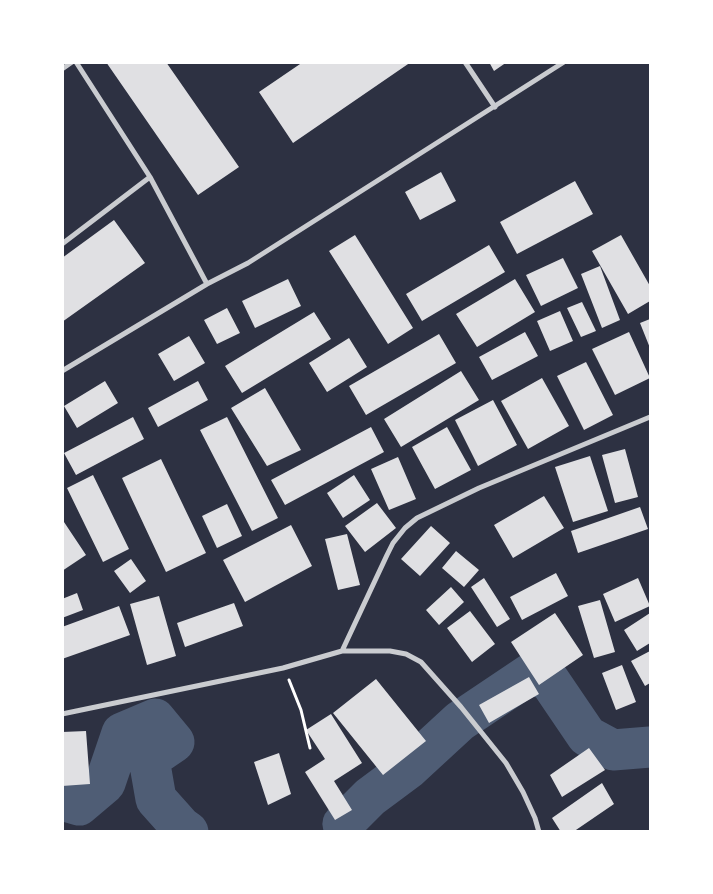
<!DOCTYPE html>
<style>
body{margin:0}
#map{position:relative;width:713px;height:894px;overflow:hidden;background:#2d3142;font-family:"Sofia Sans Condensed",sans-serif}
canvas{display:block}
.frame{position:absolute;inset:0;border:64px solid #fff;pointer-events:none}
</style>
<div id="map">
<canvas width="713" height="894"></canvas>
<div class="frame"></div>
</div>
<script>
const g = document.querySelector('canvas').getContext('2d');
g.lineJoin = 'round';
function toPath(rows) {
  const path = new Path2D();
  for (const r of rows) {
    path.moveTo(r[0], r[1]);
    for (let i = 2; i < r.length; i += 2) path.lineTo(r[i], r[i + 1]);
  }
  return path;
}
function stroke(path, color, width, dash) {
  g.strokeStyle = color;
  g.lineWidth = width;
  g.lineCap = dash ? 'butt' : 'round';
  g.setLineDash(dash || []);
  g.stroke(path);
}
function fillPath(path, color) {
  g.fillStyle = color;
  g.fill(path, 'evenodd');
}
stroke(toPath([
 [62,800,79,805,105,783,122,733,155,719,174,742,149,759,156,799,181,827,188,832],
 [345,832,343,824,370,797,409,768,460,721,530,674,549,680,587,736,613,750,650,747]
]), '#4f5d75', 41);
fillPath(toPath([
 [106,62,166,62,239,167,198,195],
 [303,62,411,62,293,143,259,92],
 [489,62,507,62,494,71],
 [441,172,456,201,420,220,405,192],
 [575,181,593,214,517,254,500,222],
 [114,220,145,263,62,322,62,258],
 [355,235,413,328,388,344,329,251],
 [621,235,650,286,650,301,628,314,592,251],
 [489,245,505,272,422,321,406,294],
 [563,258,578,288,541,306,526,275],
 [600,266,620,320,602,328,581,274],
 [288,279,301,306,255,328,242,301],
 [515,279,535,312,477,347,456,314],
 [582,302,596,331,581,337,567,308],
 [227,308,240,333,217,344,204,320],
 [560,311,573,341,550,351,537,321],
 [314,312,331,339,242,393,225,366],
 [650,319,650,348,640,323],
 [525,332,538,356,492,380,479,357],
 [629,332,650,378,615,395,592,349],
 [439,334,456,363,366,415,349,386],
 [189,336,205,363,174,381,158,354],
 [349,338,367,367,327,392,309,363],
 [586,362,613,415,584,430,557,376],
 [461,371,479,400,401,447,384,419],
 [542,378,569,426,528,449,501,401],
 [105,381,118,403,77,428,64,406],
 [198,381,208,400,158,427,148,408],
 [265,388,301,450,267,466,231,408],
 [493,400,517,445,478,466,455,420],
 [133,417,144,439,76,475,64,453],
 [227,417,278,518,252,531,200,430],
 [371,427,384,452,285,505,271,480],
 [447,427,471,470,435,489,412,447],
 [625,449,638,497,615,503,602,455],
 [590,456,608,511,573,522,555,467],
 [398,457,416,499,389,510,371,469],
 [161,459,206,553,166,572,122,478],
 [93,475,129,549,103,562,67,488],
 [354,475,370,500,343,518,327,493],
 [544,496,564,528,513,558,494,525],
 [377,503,396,528,365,552,345,526],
 [227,504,242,536,217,548,202,516],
 [640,507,648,529,578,553,571,531],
 [62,519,86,555,62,571],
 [291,525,312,566,245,602,223,560],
 [431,526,450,543,420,576,401,559],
 [347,534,360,585,338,590,325,539],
 [456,551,479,570,464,587,442,568],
 [131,559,146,581,130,593,114,571],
 [556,573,568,596,522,620,510,597],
 [484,578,510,619,497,627,471,587],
 [638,578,650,606,615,622,603,594],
 [451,587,464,602,439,625,426,610],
 [77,593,83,610,62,618,62,599],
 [159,596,176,656,147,665,130,604],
 [600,600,615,652,594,658,578,606],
 [234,603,243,626,185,647,177,623],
 [119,606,130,635,62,659,62,627],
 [470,611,495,644,472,662,447,628],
 [555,613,583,655,539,685,511,642],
 [650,613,650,643,637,651,624,630],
 [650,651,650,683,645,686,631,661],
 [622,665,636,702,616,710,602,673],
 [529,677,539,694,489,723,479,705],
 [376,679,426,741,383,775,333,713],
 [331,714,362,763,334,781,352,810,335,820,305,772,325,759,306,730],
 [86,731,90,784,62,786,62,732],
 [589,748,605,770,562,797,550,775],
 [279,753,291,794,268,805,254,762],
 [602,783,614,804,573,832,561,832,552,818]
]), '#e0e0e3');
stroke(toPath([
 [289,680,301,710,310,748]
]), '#fff', 3);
stroke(toPath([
 [76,62,150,177,207,284],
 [465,62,495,107],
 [62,69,72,62],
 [62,244,150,177],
 [62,371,207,284,248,263,564,62],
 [342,651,387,555,393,543,405,528,417,518,479,488,650,417],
 [62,714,283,668,342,651,390,651,406,654,421,662,461,707,506,763,523,792,535,818,539,832]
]), '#caccd0', 5);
</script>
